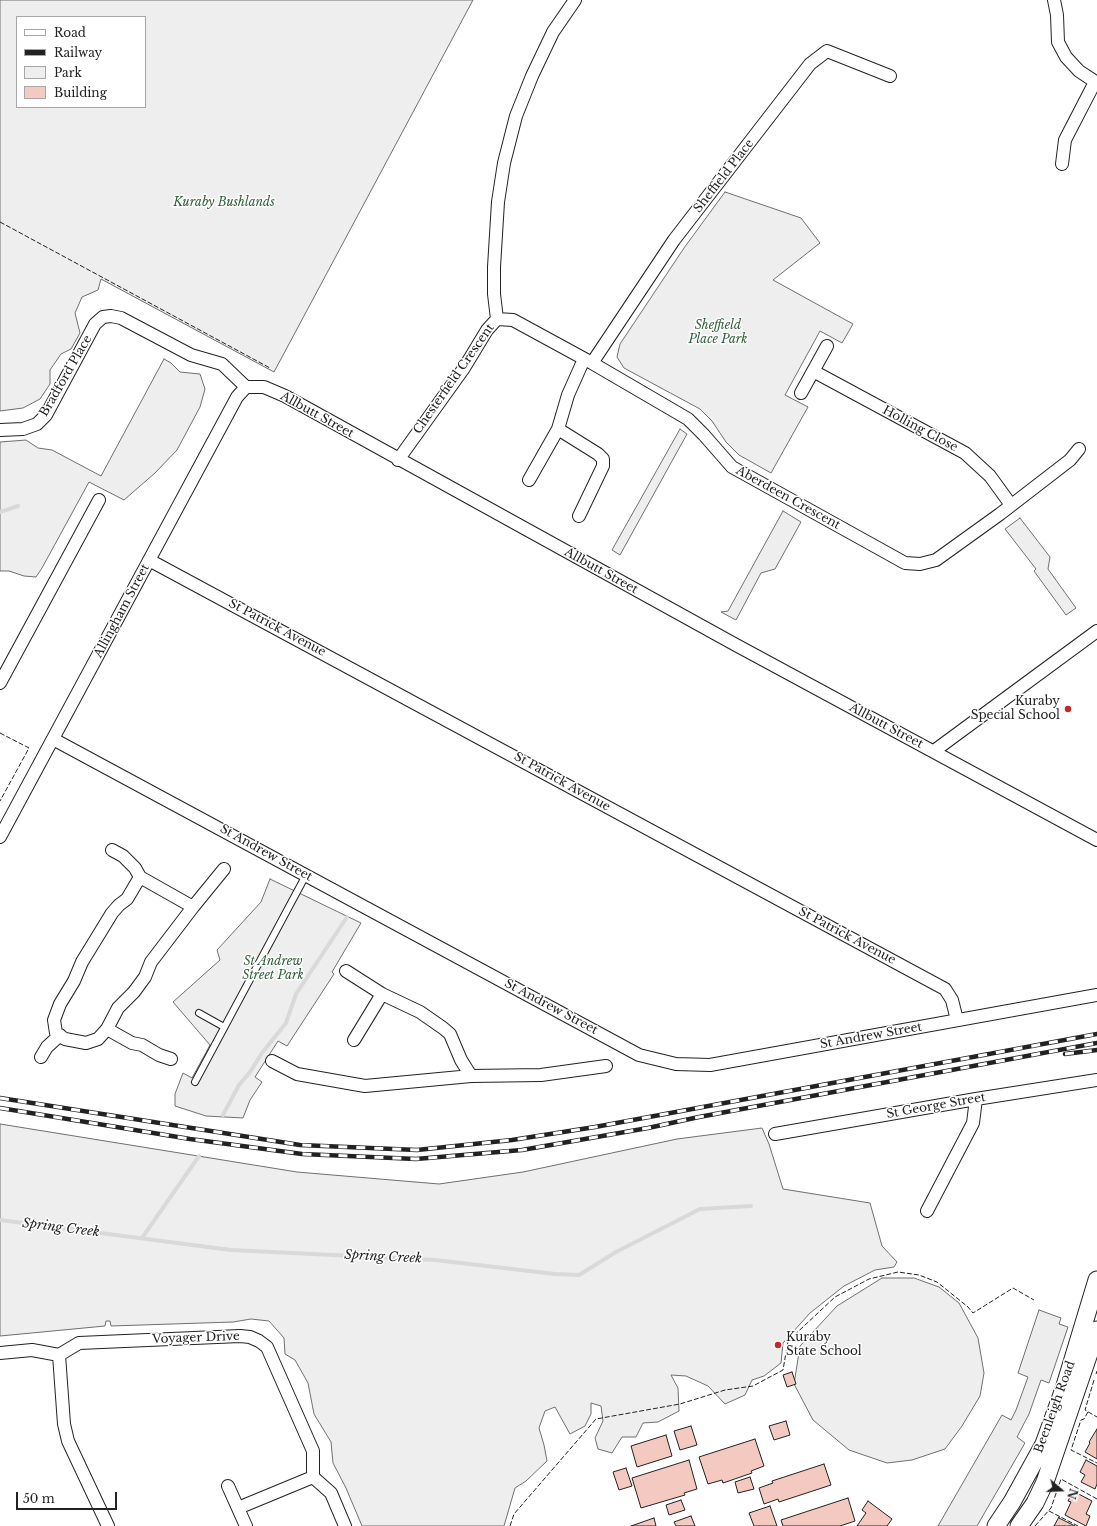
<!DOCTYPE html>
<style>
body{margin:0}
#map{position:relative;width:1097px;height:1526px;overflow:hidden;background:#fff;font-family:"Libre Baskerville",serif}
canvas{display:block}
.legend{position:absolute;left:16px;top:16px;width:130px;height:92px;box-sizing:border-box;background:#fff;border:1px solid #a7a7a7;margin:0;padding:5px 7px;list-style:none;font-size:12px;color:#222}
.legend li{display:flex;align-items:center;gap:8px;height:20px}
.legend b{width:20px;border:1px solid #a7a7a7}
.north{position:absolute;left:1041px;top:1470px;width:40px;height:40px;-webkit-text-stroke:3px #fff;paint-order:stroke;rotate:109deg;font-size:11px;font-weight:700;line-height:16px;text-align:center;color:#222}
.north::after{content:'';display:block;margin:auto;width:14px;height:18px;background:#222;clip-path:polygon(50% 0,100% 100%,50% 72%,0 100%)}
.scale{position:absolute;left:16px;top:1492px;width:101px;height:18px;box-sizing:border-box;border:2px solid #222;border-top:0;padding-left:5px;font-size:12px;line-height:14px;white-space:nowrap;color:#222;-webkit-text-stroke:3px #fff;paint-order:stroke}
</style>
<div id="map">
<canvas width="1097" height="1526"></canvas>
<ul class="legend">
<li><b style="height:5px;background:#fff"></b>Road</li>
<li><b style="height:5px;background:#222"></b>Railway</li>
<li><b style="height:11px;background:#eee"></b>Park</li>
<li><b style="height:11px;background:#f3c9c0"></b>Building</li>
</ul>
<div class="north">N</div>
<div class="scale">50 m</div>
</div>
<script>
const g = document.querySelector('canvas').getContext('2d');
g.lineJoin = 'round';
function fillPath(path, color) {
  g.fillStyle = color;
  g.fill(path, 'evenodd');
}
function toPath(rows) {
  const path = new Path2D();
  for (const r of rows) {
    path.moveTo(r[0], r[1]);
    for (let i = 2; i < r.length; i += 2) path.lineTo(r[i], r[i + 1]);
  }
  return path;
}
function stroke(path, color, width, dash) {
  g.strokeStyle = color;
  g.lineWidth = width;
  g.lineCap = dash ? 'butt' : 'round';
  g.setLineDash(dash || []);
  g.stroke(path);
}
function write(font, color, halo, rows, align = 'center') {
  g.font = font + ' "Libre Baskerville",serif';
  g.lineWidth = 3;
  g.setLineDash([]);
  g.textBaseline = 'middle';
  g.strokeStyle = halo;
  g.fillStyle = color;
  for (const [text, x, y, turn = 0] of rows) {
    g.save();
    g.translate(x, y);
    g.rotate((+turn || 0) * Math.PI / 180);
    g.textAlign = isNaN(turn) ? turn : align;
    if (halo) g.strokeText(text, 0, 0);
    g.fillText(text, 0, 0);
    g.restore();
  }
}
const green = toPath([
 [0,0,473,0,274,372,101,279,98,290,82,297,75,313,80,333,71,349,61,354,50,370,50,384,40,399,23,408,0,411,0,0],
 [17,17,145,17,145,107,17,107,17,17],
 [725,192,801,218,820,243,773,280,853,324,842,343,820,331,785,395,808,407,771,473,739,455,726,442,712,421,700,409,624,368,617,357,620,344,684,248,725,192],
 [164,359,171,363,180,372,200,374,205,389,200,407,177,450,155,473,124,500,89,482,42,568,36,577,24,576,9,571,0,571,0,442,26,440,38,448,52,450,101,476,164,359],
 [680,429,687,434,620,555,612,550,680,429],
 [783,511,801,522,775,569,761,573,736,620,721,612,728,611,783,511],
 [1020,518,1050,557,1048,569,1076,608,1066,615,1034,571,1036,569,1005,529,1020,518],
 [270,879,361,923,332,972,334,974,287,1046,278,1041,255,1077,262,1082,250,1100,243,1118,206,1116,175,1106,175,1094,183,1073,192,1078,210,1045,173,1002,220,960,217,950,261,902,270,879],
 [0,1124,297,1172,439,1184,523,1172,677,1139,762,1128,769,1144,783,1189,870,1203,882,1246,897,1262,894,1267,875,1270,844,1286,810,1313,783,1343,781,1363,764,1376,752,1380,745,1395,725,1404,708,1386,686,1376,671,1375,678,1388,679,1411,658,1422,643,1423,636,1437,622,1437,612,1453,598,1449,595,1438,603,1421,601,1406,591,1403,591,1414,585,1426,570,1434,555,1407,545,1411,539,1428,544,1445,547,1461,526,1481,515,1488,504,1526,362,1526,346,1488,333,1463,331,1442,314,1414,308,1383,295,1360,285,1354,284,1338,269,1321,251,1319,233,1322,111,1326,110,1321,106,1321,105,1326,0,1336,0,1124],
 [882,1278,914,1278,939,1287,959,1303,978,1338,984,1373,980,1396,962,1426,945,1449,912,1460,887,1463,849,1450,813,1420,794,1384,800,1346,837,1306,882,1278]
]);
fillPath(green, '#eee');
stroke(green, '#6f6f6f', 1);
const parking = toPath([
 [1039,1310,1061,1318,1059,1324,1068,1327,1049,1383,1041,1380,1029,1414,1017,1437,1025,1443,977,1526,938,1526,1002,1415,1011,1420,1016,1410,1028,1377,1018,1373,1039,1310]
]);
fillPath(parking, '#ededed');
stroke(parking, '#6f6f6f', 1);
stroke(toPath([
 [0,512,18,506],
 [223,1115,239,1085,250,1072,262,1053,286,1023,296,994,347,917],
 [0,1220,231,1250,435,1260,555,1274,579,1275,616,1252,700,1209,751,1206],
 [142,1238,199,1156]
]), '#d9d9d9', 4);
const building = toPath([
 [792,1372,796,1384,787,1387,783,1375,792,1372],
 [786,1421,790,1435,774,1440,769,1426,786,1421],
 [691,1426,697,1445,680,1450,674,1431,691,1426],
 [1097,1429,1097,1459,1085,1452,1090,1443,1089,1442,1097,1429],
 [666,1435,672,1456,637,1467,631,1446,666,1435],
 [755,1439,764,1466,751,1471,752,1473,723,1483,722,1480,708,1484,699,1457,755,1439],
 [689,1460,697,1489,684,1493,685,1495,641,1508,632,1478,689,1460],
 [1086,1460,1097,1466,1097,1484,1095,1489,1081,1482,1085,1475,1080,1472,1086,1460],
 [824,1464,831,1485,779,1502,778,1499,764,1504,759,1488,773,1483,772,1481,824,1464],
 [626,1468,632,1486,619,1490,613,1472,626,1468],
 [750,1477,754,1489,738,1493,735,1482,750,1477],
 [1073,1491,1092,1501,1086,1514,1090,1516,1086,1526,1065,1515,1071,1502,1068,1501,1073,1491],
 [848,1498,855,1521,840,1526,783,1526,781,1520,848,1498],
 [681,1500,685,1510,669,1515,666,1505,681,1500],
 [868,1501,892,1519,887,1526,857,1526,866,1513,862,1510,868,1501],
 [770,1506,777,1526,754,1526,749,1513,770,1506],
 [691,1516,695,1526,676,1526,674,1522,691,1516],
 [1059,1517,1059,1518,1075,1526,1054,1526,1059,1517],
 [654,1518,656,1526,631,1526,654,1518]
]);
fillPath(building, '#f3c9c0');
stroke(building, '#222', 1);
const service = toPath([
 [199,1013,224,1027],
 [195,1082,306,875]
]);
const minor = toPath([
 [1054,0,1057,15,1058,42,1066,57,1079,71,1097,83],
 [1062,164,1065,140,1095,82],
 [497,319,513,320,592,363,688,419,704,435,732,467,905,563,920,564,936,560,1000,514,1070,460,1079,449],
 [592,363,674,240,810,64,827,51,890,76],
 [813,371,965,453,990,476,1011,505],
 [801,393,827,346],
 [0,430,23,429,37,424,46,415,95,324,103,317,111,316,121,318,191,355,222,364,246,387,264,387,285,396,736,645,1097,840],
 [398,460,464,368,487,330,497,319,494,294,494,267,498,202,504,163,516,116,532,76,553,32,575,0],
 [529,480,558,429],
 [579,516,603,466,603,459,598,454,558,429,568,395,584,359],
 [149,560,945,989,952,1000,957,1020],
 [0,683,99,500],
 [53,739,639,1055,676,1064,710,1065,1097,995],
 [934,751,1097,631],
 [0,837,237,397,246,387],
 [112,850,123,856,135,868,140,877,193,907,224,869],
 [140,877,127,899,119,905,112,913,82,962,74,981,60,1004,54,1020,56,1033,65,1039,86,1043,98,1039,107,1029,118,1008,134,992,145,977,151,962,193,907],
 [346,971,382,994,420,1012,443,1028,450,1034,461,1060,471,1076],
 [107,1029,132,1043,142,1045,159,1055,171,1059],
 [354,1040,382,994],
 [41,1057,47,1047,60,1035],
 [272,1061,297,1074,365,1086,471,1076,541,1075,606,1066],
 [775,1134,976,1099,1097,1080],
 [927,1211,973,1123,976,1099],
 [0,1353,32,1350,59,1355,79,1343,240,1336,250,1337,259,1341,267,1347,313,1451,313,1477,331,1493,345,1526],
 [59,1355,64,1424,68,1441,108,1526],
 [228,1486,246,1526],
 [238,1508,313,1477]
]);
const secondary = toPath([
 [996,1526,1012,1502,1044,1444,1064,1389,1097,1280],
 [1019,1526,1035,1503,1045,1482,1097,1330]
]);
stroke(service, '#222', 8);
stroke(minor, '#222', 14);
stroke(secondary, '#222', 19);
stroke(service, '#fff', 6);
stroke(minor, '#fff', 12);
stroke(secondary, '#fff', 17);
const rail = toPath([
 [1065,1054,1097,1050],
 [0,1098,300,1145,417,1150,512,1140,595,1127,1097,1034],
 [0,1108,190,1139,302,1154,416,1159,522,1150,648,1128,699,1117,1097,1043]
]);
stroke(rail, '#222', 4.5);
stroke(rail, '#fff', 3, [9]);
stroke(toPath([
 [0,222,270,368],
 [0,733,29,748,0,801],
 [1096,1374,1097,1371],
 [1094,1380,1085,1410,1097,1417],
 [1088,1412,1084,1419,1081,1420,1071,1450,1097,1463],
 [1049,1511,1078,1526],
 [510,1526,514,1514,596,1419,680,1404,725,1390,753,1386,783,1370,788,1341,835,1297,869,1279,898,1272,919,1275,937,1282,968,1307,973,1313,1013,1288,1034,1300],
 [1035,1526,1051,1508,1061,1479,1097,1499]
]), '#222', 1, [5, 2]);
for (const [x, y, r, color] of [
 [1068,709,4,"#c62828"],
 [778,1345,4,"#c62828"]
]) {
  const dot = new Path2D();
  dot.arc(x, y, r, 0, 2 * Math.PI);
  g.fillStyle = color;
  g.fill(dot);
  stroke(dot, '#fff', 1.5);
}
write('12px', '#222', '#fff', [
 ["Sheffield Place",724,176,-52],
 ["Bradford Place",66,376,-60],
 ["Chesterfield Crescent",454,379,-55],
 ["Allbutt Street",317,415,29],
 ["Holling Close",920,429,28],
 ["Aberdeen Crescent",788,498,29],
 ["Allbutt Street",601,571,29],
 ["Allingham Street",122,611,-62],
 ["St Patrick Avenue",277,628,28],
 ["Allbutt Street",886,726,28],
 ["St Patrick Avenue",562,782,29],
 ["St Andrew Street",266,853,29],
 ["St Patrick Avenue",847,936,28],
 ["St Andrew Street",551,1007,28],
 ["St Andrew Street",871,1036,-10],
 ["St George Street",936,1106,-10],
 ["Voyager Drive",196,1338,-2],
 ["Beenleigh Road",1055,1407,-70]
]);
write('italic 12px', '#2f5e38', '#fff', [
 ["Kuraby Bushlands",224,203],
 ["Sheffield",718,326],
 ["Place Park",718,340],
 ["St Andrew",273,962],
 ["Street Park",273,976]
]);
write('12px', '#222', '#fff', [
 ["Kuraby",1060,702],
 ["Special School",1060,716],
 ["Kuraby",786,1338,"left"],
 ["State School",786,1352,"left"]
], 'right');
write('italic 13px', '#222', '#fff', [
 ["Spring Creek",61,1228,7],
 ["Spring Creek",383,1257,3]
]);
</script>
